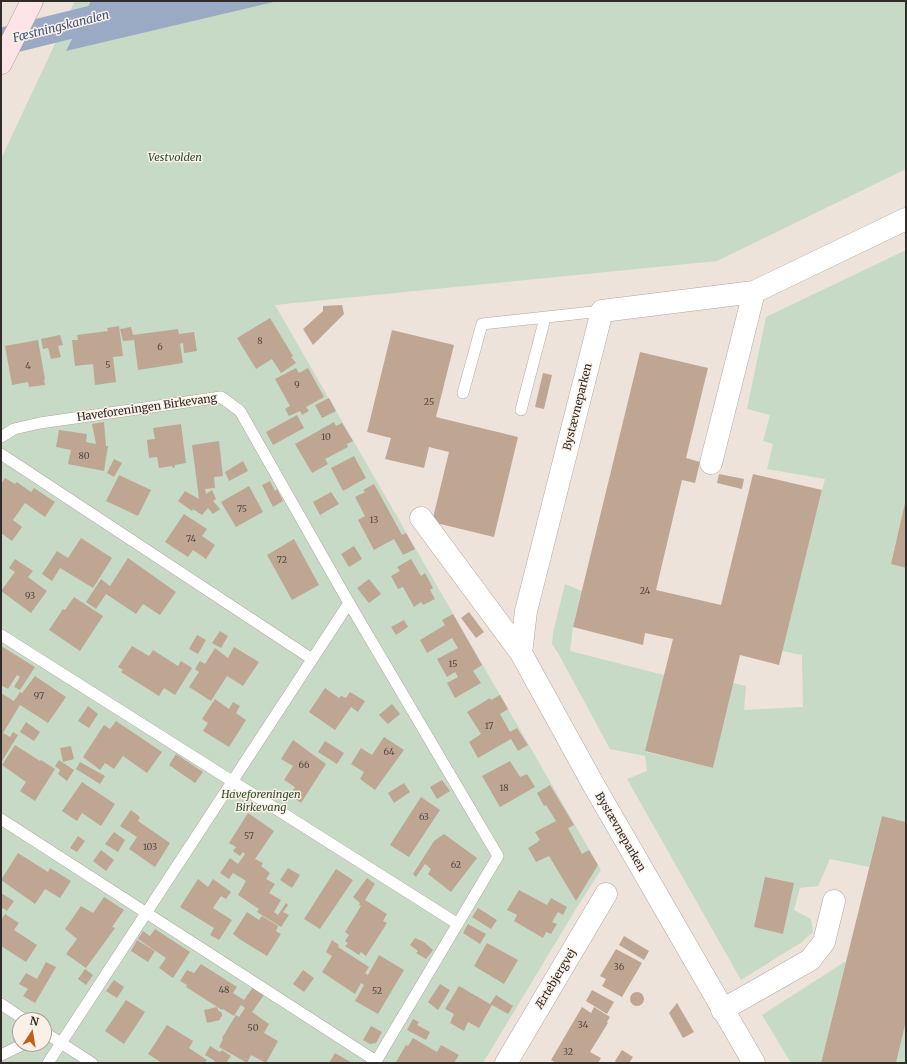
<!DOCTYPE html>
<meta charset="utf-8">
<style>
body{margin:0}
#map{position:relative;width:907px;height:1064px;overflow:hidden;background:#ede3db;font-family:Merriweather,serif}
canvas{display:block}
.frame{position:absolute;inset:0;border:2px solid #302c29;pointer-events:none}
.north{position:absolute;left:12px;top:1012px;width:40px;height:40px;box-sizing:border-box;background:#faf0e8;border:1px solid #a9a29c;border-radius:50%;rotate:12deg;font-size:11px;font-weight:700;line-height:16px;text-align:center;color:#302c29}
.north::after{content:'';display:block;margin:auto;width:14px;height:18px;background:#bf5f1b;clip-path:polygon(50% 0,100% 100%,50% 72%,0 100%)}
</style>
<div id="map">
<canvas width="907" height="1064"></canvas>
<div class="frame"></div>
<div class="north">N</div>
</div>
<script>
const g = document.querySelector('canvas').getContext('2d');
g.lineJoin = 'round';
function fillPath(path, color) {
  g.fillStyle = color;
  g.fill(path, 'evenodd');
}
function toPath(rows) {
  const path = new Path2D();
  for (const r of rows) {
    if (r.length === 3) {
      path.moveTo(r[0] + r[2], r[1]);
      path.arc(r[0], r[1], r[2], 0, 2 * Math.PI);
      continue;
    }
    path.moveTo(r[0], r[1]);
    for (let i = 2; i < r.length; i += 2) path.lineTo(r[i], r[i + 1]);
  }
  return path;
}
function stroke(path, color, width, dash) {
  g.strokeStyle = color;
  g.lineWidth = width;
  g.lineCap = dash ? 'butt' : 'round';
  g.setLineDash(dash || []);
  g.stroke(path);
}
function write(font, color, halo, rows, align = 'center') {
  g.font = font + ' Merriweather,serif';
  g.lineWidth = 3;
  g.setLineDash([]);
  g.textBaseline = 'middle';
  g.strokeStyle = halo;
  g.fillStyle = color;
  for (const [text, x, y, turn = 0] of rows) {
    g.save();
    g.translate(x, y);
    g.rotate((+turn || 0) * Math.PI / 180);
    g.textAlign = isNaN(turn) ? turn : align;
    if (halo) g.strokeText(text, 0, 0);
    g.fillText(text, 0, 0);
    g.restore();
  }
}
fillPath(toPath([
 [75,1,906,1,906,169,717,261,275,305,601,870,579,904,483,1063,1,1063,1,159],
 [20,1020,44,1020,44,1044,20,1044],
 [906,250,906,500,891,564,906,568,906,822,882,816,869,867,830,859,818,886,800,888,794,910,811,919,813,932,802,942,741,980,627,779,647,771,645,756,610,749,558,653,552,644,553,633,565,584,582,591,573,627,570,651,664,675,646,752,713,768,733,683,746,686,744,710,803,707,802,655,782,651,825,479,767,469,773,444,763,441,770,415,747,409,766,317],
 [846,961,821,1063,791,1063,762,1015],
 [906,1021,906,1063,896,1063]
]), '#c7dac6');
fillPath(toPath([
 [91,1,278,1,66,51]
]), '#9baac4');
stroke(toPath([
 [1,42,167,1]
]), '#9baac4', 28);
fillPath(toPath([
 [342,305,344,314,313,345,303,329,323,311,323,306],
 [270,318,293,356,291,357,296,363,281,373,272,359,256,369,237,338],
 [119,326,123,356,113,357,116,382,95,385,93,364,75,366,72,340,78,340,77,335,108,331,107,328],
 [131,327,133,335,178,329,179,334,194,332,197,351,184,353,183,343,180,344,183,363,138,370,134,340,123,341,120,329],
 [392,330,454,345,436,417,518,437,494,537,432,522,449,452,429,447,424,468,385,459,391,438,367,432],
 [60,335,63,345,58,346,61,357,51,359,48,348,43,349,41,339],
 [38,340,45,379,44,380,45,385,29,387,28,382,12,385,5,346],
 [640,352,708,368,686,458,700,462,695,483,682,480,656,590,721,605,753,474,822,490,779,665,740,655,713,768,645,751,673,639,645,633,643,645,573,627],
 [296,368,299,373,308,368,324,397,306,407,309,411,302,415,300,411,289,416,285,409,290,406,275,379],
 [543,373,552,375,544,409,535,407],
 [329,398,336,411,322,418,315,405],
 [297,415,304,428,273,445,266,432],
 [104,422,106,446,108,446,104,471,68,464,71,450,56,447,59,430,87,434,86,442,96,444,92,424],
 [334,422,336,426,342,423,353,441,347,444,348,447,325,459,328,464,312,473,295,444],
 [181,424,186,463,175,465,175,467,173,468,172,466,159,468,157,457,149,458,147,440,155,439,153,428],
 [219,441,223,476,214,477,215,488,205,489,206,494,212,490,216,499,213,501,220,509,213,514,208,508,202,515,193,509,192,511,178,501,185,491,199,499,192,445],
 [354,456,366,478,343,491,331,468],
 [114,459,122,463,114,477,107,473],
 [243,461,248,471,229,481,225,472],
 [719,474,744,479,742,489,717,483],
 [119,475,151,490,138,516,106,501],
 [5,478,15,484,17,482,31,492,34,488,55,502,45,517,25,503,13,520,22,527,12,541,1,533,1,484],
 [270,481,275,491,277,489,283,501,273,507,262,485],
 [374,484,402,535,406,533,415,549,403,555,394,539,374,550,358,520,365,516,355,497,365,492,363,490],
 [249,486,263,512,236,527,221,502],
 [331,492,339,504,320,515,313,502],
 [905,503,906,503,906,568,891,564],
 [184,514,207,529,202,536,215,545,206,559,193,550,188,557,165,542],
 [81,538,112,558,93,588,60,568,52,581,42,574,57,551,68,558],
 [294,539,319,585,292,600,267,555],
 [354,546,362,559,349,567,341,554],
 [128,558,176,592,160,615,143,604,136,614,106,594,96,609,86,602,101,579,110,586],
 [15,559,33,571,28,577,47,591,31,613,1,591,15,572,9,568],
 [411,559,421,576,425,573,433,588,430,590,435,599,423,605,421,602,414,607,403,587,398,589,391,576,400,571,397,567],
 [369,579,381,594,369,603,357,588],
 [74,597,103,616,80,651,49,630,63,609,65,610],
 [469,612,484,632,476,638,461,618],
 [453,614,482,665,473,671,481,683,455,698,447,683,458,677,455,672,447,677,437,659,458,648,452,638,427,653,420,640,445,625,442,620],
 [404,620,408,627,396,635,391,627],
 [220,631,228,636,221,648,212,643],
 [197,635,206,640,198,654,189,649],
 [1,646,35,667,20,690,14,687,20,677,17,675,8,689,1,685],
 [132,646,149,656,153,650,178,666,181,661,192,668,175,695,164,688,159,696,121,672,123,670,118,667],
 [234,647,259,662,243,686,227,676,211,701,189,687,199,672,195,669,200,661,205,664,215,648,228,658],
 [35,676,66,697,48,723,20,705,3,733,10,737,13,732,18,735,2,761,1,761,1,693,14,701,20,692,22,693],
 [325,688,339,698,341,696,346,698,350,692,365,701,358,712,351,707,335,730,309,712],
 [500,695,508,709,500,714,510,732,517,728,528,745,518,751,511,739,478,758,469,742,481,734,467,712,490,698,491,700],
 [215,699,229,709,233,702,240,706,236,713,246,720,229,747,203,731,208,723,202,719],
 [392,704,400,714,388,724,379,715],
 [88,706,98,714,89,728,78,721],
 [116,721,162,752,147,773,123,756,114,769,105,763,100,770,83,757,104,725,110,729],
 [26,722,40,732,34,741,20,732],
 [384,737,404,750,375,790,360,779,364,772,351,764,361,748,372,755],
 [293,740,326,764,301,803,290,795,295,787,284,780,293,766,281,759],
 [325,741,344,753,337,764,318,752],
 [15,745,40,761,41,760,55,769,35,801,20,791,26,782,2,765],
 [71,746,74,759,63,762,60,748],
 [176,754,203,772,195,783,169,765],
 [59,760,74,770,67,781,58,774,60,770,55,766],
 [510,761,520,777,527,774,535,787,500,807,482,776],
 [80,762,105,776,100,784,76,769],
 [442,780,450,791,437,799,430,787],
 [82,782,115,804,101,826,82,813,77,821,62,811],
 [404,783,410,792,394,803,388,793],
 [550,785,574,825,568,828,582,854,589,850,598,865,576,901,549,856,536,862,528,848,538,842,538,841,540,840,535,832,556,821,546,805,544,806,537,793],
 [421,797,440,810,409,857,390,845],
 [131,810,140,817,138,821,170,843,155,867,129,849,137,837,120,826],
 [248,813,274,831,255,859,263,863,261,866,270,873,266,879,275,884,269,893,281,900,274,912,278,915,286,903,288,905,283,912,289,915,281,927,257,912,259,909,238,895,246,881,243,879,247,873,243,879,233,873,229,879,220,873,230,858,238,864,245,854,243,852,240,856,233,851,236,847,229,843],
 [882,816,906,822,906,1021,896,1063,821,1063],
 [114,832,125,840,118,852,105,844],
 [444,834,477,858,451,892,428,874,431,869,425,864,416,877,413,874,434,841],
 [78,836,85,841,77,852,70,848],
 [101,850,114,860,106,871,93,861],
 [18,853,48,872,50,868,71,881,60,898,45,889,35,904,1,880],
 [288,868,300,875,292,888,280,880],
 [336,869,353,880,320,929,304,919],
 [765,877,794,883,783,934,754,927],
 [367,878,375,884,365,900,387,914,383,921,387,923,366,956,361,952,359,955,345,946,348,943,345,941,349,935,345,932,361,906,359,905,360,903,353,897],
 [198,879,208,887,213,879,231,892,226,899,221,896,213,908,232,920,219,940,210,935,214,928,180,907],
 [519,890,547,905,551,898,567,907,563,915,558,912,552,922,557,924,551,934,546,932,543,938,514,921,517,915,507,910],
 [1,893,14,901,7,911,3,908,1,910],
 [104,897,124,910,112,927,115,928,86,968,66,954,77,939,65,929,81,906,93,913],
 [478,908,497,920,491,929,472,917],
 [247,912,259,920,262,916,278,926,276,931,281,934,267,956,241,940,233,934],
 [5,914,19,923,14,930,37,945,26,962,1,946,1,920],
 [468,924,486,934,480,944,463,933],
 [155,929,190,952,173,978,159,968,166,958,138,939,143,931,150,936],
 [624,936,649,951,644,960,619,945],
 [415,938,424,942,433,950,426,959,416,953,418,951,410,945],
 [137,940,155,951,148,962,131,951],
 [332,940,339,945,338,947,369,967,365,973,368,975,379,955,404,970,378,1014,355,1001,364,985,361,983,355,994,322,972,332,956,326,952],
 [487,943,518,960,504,984,474,966],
 [616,949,642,963,622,997,602,986,606,979,600,976],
 [46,962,56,967,35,1003,23,996,28,989,19,984,26,973,37,979],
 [201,964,237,987,233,993,244,1000,253,987,264,995,252,1012,269,1024,264,1033,278,1041,266,1063,251,1055,247,1063,219,1047,223,1039,222,1038,236,1015,239,1017,245,1008,241,1005,234,1016,223,1009,222,1010,186,987,187,985,180,981,187,970,194,973],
 [85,969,93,975,86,985,78,979],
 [303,970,314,978,304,992,293,984],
 [114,980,124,987,117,998,106,991],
 [440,984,450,990,438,1010,428,1002],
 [459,986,490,1004,496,995,513,1006,508,1014,492,1005,479,1028,468,1022,464,1031,450,1023,454,1014,445,1009],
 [592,990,614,1002,607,1014,586,1001],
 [637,999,7],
 [126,1000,145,1012,124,1044,105,1031],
 [677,1003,694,1032,683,1038,669,1013],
 [217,1007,218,1010,222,1013,222,1016,220,1018,220,1020,207,1023,204,1010],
 [582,1007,591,1013,594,1007,610,1017,607,1022,608,1023,590,1052,601,1058,598,1063,556,1063,551,1060],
 [413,1019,419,1022,417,1025,430,1032,426,1040,407,1030],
 [167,1025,193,1041,189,1048,207,1060,205,1063,162,1063,148,1054],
 [371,1026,382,1032,376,1043,370,1044,363,1040],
 [413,1038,437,1052,441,1045,459,1055,454,1063,396,1062,406,1045,408,1046],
 [210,1046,220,1052,222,1050,231,1056,226,1063,214,1063,215,1061,205,1055],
 [622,1050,633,1057,629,1063,617,1063,615,1061],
 [335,1053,352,1063,329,1063]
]), '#bfa693');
const lane = toPath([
 [463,393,482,324,602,311],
 [521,410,545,318],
 [1,437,14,429,40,423,221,397,240,411,349,603,498,856,375,1063],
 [1,454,312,659],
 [1,635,458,924],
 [1,819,376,1061],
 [1,1004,25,1020],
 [44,1032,92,1063],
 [1,1055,24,1044],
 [48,1063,349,603]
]);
const street = toPath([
 [711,463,754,292],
 [421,518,521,653],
 [722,1010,810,960,824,942,834,901],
 [506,1063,606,894],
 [754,1063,593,784,521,653,526,611,602,311,754,292,906,219]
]);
const secondary = toPath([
 [1,63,32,1]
]);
stroke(lane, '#b0a69f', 12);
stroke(street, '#b0a69f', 23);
stroke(secondary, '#b0a69f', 23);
stroke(lane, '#fff', 11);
stroke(street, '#fff', 22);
stroke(secondary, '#fee4e6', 22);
write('9px', '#544a44', null, [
 ["8",260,341],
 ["6",160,347],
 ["5",108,365],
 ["4",28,366],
 ["9",297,385],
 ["25",429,402],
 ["10",326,437],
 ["80",84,456],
 ["75",242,509],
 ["13",374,520],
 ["74",191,539],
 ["72",282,560],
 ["24",645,591],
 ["93",30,596],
 ["15",453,664],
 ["97",39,696],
 ["17",489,726],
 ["64",389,752],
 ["66",304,765],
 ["18",504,788],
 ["63",424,817],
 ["57",249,836],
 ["103",150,847],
 ["62",456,865],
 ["36",619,967],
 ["48",224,990],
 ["52",377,991],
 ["34",583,1025],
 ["50",253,1028],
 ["32",568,1052]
]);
write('italic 11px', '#30512d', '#faf0e8', [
 ["Vestvolden",175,158],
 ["Haveforeningen",261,795],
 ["Birkevang",261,808]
]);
write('11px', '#302c29', '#faf0e8', [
 ["Bystævneparken",578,407,-76],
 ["Haveforeningen Birkevang",147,408,-8],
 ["Bystævneparken",620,832,60],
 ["Ærtebjergvej",556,979,-59]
]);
write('italic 12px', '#3f567d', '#faf0e8', [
 ["Fæstningskanalen",61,27,-14]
]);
</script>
